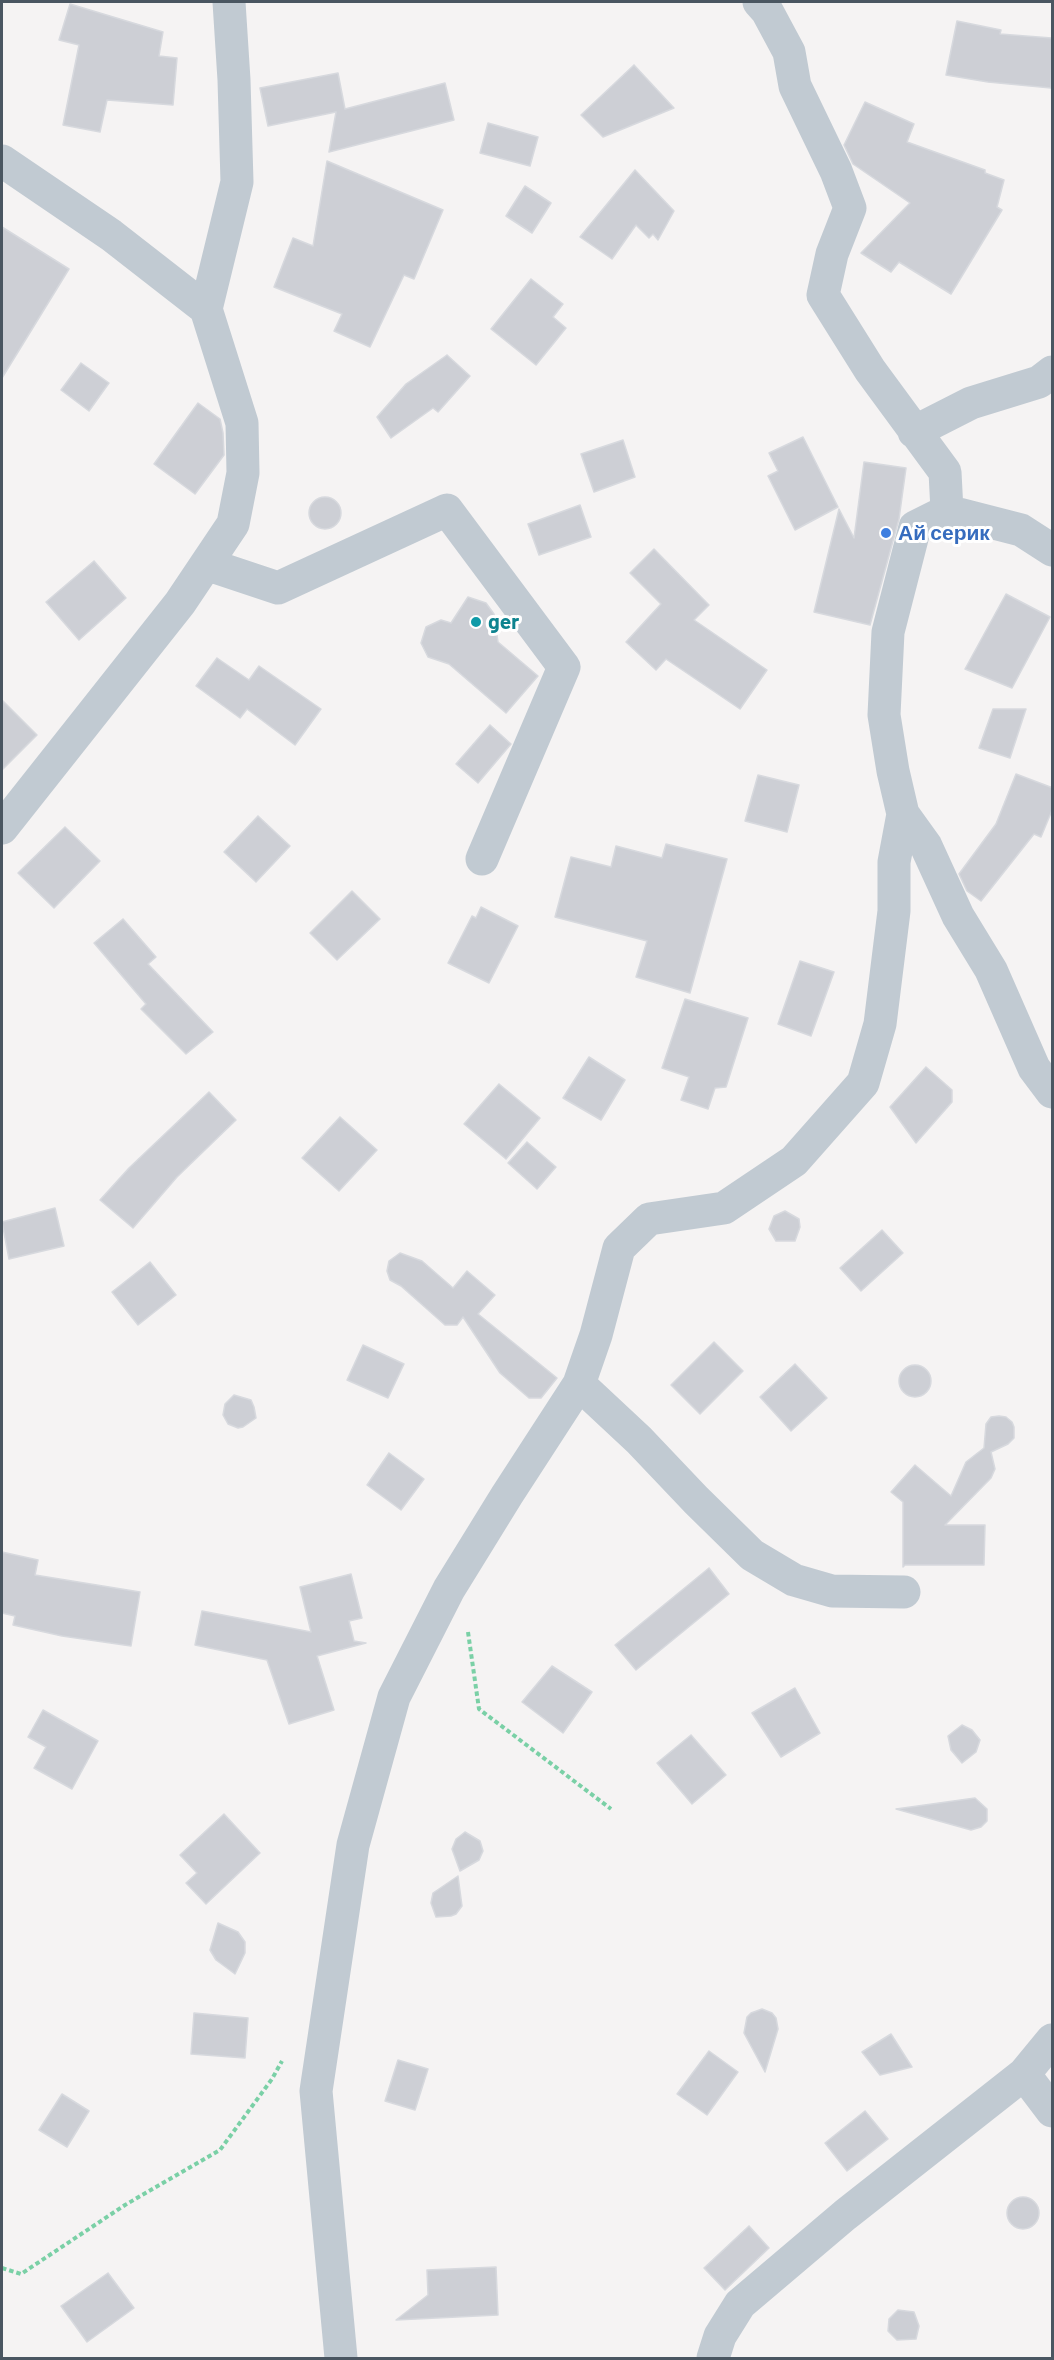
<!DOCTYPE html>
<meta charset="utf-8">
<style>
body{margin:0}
#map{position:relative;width:1054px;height:2360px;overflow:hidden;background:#f5f3f3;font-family:Barlow,sans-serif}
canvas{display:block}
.frame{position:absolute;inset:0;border:3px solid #4a5661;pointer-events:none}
</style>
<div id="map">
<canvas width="1054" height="2360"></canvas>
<div class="frame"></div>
</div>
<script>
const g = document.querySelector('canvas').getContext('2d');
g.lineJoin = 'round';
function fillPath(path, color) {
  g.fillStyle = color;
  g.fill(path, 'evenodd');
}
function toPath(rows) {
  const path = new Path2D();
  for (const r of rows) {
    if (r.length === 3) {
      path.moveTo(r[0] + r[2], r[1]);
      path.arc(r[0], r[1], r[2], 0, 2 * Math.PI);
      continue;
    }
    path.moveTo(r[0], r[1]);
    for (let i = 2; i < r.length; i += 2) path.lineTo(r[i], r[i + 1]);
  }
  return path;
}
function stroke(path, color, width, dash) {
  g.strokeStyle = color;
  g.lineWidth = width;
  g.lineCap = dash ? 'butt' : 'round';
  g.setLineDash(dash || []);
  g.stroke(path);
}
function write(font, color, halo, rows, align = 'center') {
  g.font = font + ' Barlow,sans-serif';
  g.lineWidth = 6;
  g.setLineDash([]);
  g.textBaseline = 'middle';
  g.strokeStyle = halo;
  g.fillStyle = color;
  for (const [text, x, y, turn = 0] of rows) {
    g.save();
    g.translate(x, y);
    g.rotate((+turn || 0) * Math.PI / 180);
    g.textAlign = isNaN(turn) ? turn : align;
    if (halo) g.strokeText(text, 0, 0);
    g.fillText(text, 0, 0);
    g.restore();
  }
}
const building = toPath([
 [70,4,163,32,159,56,177,58,173,105,107,100,100,132,63,125,79,45,59,40,70,4],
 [957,21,1001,30,1000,34,1052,38,1051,88,988,82,946,75,957,21],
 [634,65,674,108,603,137,581,115,634,65],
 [338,73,345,109,445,83,454,120,329,152,336,112,268,126,260,88,338,73],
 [865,102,914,124,907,142,985,170,985,173,1004,180,997,207,1002,210,951,294,899,262,891,272,861,253,910,203,853,164,844,145,865,102],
 [488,123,538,137,530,166,480,153,488,123],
 [327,161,443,210,414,279,404,275,370,347,334,331,342,314,274,287,293,238,313,246,327,161],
 [635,170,674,211,658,240,653,234,649,238,636,225,612,259,580,237,635,170],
 [525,186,551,203,532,233,506,216,525,186],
 [2,227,69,269,2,378,2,227],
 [531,279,563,304,553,317,566,328,536,365,491,329,531,279],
 [447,355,470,376,438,412,433,408,391,438,377,417,406,384,447,355],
 [81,363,109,383,89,411,61,390,81,363],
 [198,403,220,419,223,433,224,455,195,494,154,464,198,403],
 [803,437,838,507,795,530,768,476,778,471,769,453,803,437],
 [623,440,635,477,594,492,581,454,623,440],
 [864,462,906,468,899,519,870,625,814,612,839,509,854,538,864,462],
 [325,513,16],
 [580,505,591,537,539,555,528,524,580,505],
 [654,549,709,605,694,620,767,670,740,709,666,659,656,670,626,642,661,604,630,573,654,549],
 [94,561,126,598,79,640,46,602,94,561],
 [1006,594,1050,617,1012,688,965,669,1006,594],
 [468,597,486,603,494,614,498,642,538,676,506,713,449,664,428,657,421,643,426,627,441,620,451,623,468,597],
 [217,658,249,680,259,666,321,709,295,745,247,709,240,718,196,686,217,658],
 [2,700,37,735,2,770,2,700],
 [993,709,1026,709,1010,758,979,748,993,709],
 [490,725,511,744,478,783,456,764,490,725],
 [1016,774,1053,788,1053,808,1041,837,1034,834,981,901,967,891,959,874,996,824,1016,774],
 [758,775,799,785,787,832,745,821,758,775],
 [258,816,290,846,256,882,224,852,258,816],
 [65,827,100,861,54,908,18,873,65,827],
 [666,844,727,859,690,993,636,977,647,941,555,917,571,857,611,867,616,846,662,858,666,844],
 [352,891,380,919,337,960,310,933,352,891],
 [481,907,518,926,489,983,448,963,472,916,476,918,481,907],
 [123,919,156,957,148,964,213,1032,186,1054,141,1009,146,1004,94,943,123,919],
 [800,961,834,972,811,1036,778,1024,800,961],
 [685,999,748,1018,726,1087,715,1088,708,1109,681,1100,689,1077,662,1068,685,999],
 [589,1057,625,1080,601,1120,563,1098,589,1057],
 [926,1067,952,1090,952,1102,916,1143,890,1107,926,1067],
 [499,1084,540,1118,506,1159,464,1124,499,1084],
 [209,1092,236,1120,177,1177,133,1228,100,1200,129,1168,209,1092],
 [340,1117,377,1150,339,1191,302,1158,340,1117],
 [527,1142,556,1167,537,1189,508,1163,527,1142],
 [55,1208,64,1246,9,1259,2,1222,55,1208],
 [785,1211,799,1219,800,1227,795,1241,776,1241,769,1229,774,1216,785,1211],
 [882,1230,903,1253,861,1291,840,1268,882,1230],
 [400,1253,422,1261,453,1288,467,1271,495,1295,478,1314,557,1378,541,1398,529,1398,500,1373,463,1317,457,1325,445,1325,401,1286,390,1280,387,1271,389,1261,400,1253],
 [150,1262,176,1295,138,1325,112,1292,150,1262],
 [714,1342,743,1371,700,1414,671,1385,714,1342],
 [363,1345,404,1364,388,1398,347,1380,363,1345],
 [795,1364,827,1398,791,1431,760,1397,795,1364],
 [915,1381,16],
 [234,1395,251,1400,254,1407,256,1418,243,1427,238,1428,228,1424,223,1415,225,1404,234,1395],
 [999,1416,1006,1417,1012,1422,1014,1427,1014,1438,1008,1444,991,1452,995,1469,991,1478,945,1525,985,1525,984,1565,905,1565,903,1567,903,1502,891,1492,915,1465,951,1496,966,1462,984,1448,986,1424,991,1417,999,1416],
 [389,1453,424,1479,401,1510,367,1485,389,1453],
 [2,1552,38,1560,35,1575,140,1592,131,1646,62,1636,13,1625,15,1616,2,1613,2,1552],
 [709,1568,729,1594,636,1670,615,1645,709,1568],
 [351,1574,362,1618,349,1621,354,1641,366,1643,317,1656,334,1710,289,1724,267,1660,195,1645,202,1611,311,1632,300,1587,351,1574],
 [552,1666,592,1692,563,1733,522,1702,552,1666],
 [795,1688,820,1733,781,1757,752,1713,795,1688],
 [43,1710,98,1741,72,1789,34,1768,46,1747,28,1737,43,1710],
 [962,1725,972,1730,980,1740,976,1752,962,1763,951,1750,948,1736,962,1725],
 [691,1735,726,1775,692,1804,657,1763,691,1735],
 [975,1798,987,1809,987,1821,981,1827,971,1830,896,1809,975,1798],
 [224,1814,260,1853,206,1904,186,1883,197,1873,180,1855,224,1814],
 [465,1832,480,1841,483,1851,479,1860,460,1871,452,1849,456,1839,465,1832],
 [458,1876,462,1906,456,1914,451,1916,436,1917,431,1903,433,1893,458,1876],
 [218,1923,238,1932,245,1942,245,1953,235,1974,216,1960,210,1950,218,1923],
 [762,2009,772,2013,776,2018,778,2029,765,2072,744,2033,747,2017,751,2013,762,2009],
 [194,2013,248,2018,245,2058,191,2054,194,2013],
 [891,2034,912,2067,880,2075,862,2052,891,2034],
 [709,2051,738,2072,707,2115,677,2094,709,2051],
 [398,2060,428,2069,415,2110,385,2101,398,2060],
 [62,2094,89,2111,67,2147,39,2130,62,2094],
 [865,2111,888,2139,847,2171,825,2143,865,2111],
 [1023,2213,16],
 [749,2226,769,2248,725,2290,704,2268,749,2226],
 [496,2267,498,2315,396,2320,428,2295,427,2270,496,2267],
 [108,2273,134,2308,87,2342,61,2306,108,2273],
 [898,2310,914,2312,919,2326,916,2339,897,2340,888,2331,889,2319,898,2310]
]);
fillPath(building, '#cdcfd5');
stroke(building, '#d7d9de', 1.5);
stroke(toPath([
 [468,1632,479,1709,611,1809],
 [2,2268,21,2274,125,2205,220,2150,272,2079,282,2061]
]), '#7ad0a6', 4, [4.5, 3]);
stroke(toPath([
 [2,161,111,235,206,309,237,182,234,80,229,2],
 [914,432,971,403,1039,382,1052,372],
 [947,511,1021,530,1052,550],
 [206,564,278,588,447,510,564,667,482,859],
 [903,814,926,846,958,916,991,970,1034,1068,1052,1092],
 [2,828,180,603,233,524,243,473,242,423,206,309],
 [579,1384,639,1440,696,1500,752,1555,794,1580,832,1591,904,1592],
 [1024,2074,1052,2111],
 [341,2358,316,2091,353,1845,394,1697,449,1589,507,1495,579,1384,596,1335,619,1248,649,1219,724,1208,794,1161,863,1083,880,1024,894,911,894,862,903,814,893,771,884,715,888,632,915,527,947,511,945,472,870,370,823,295,832,254,850,208,836,171,795,86,789,52,767,11,759,2],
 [713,2358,720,2336,740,2304,845,2215,1024,2074,1052,2040]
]), '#c1cad2', 33);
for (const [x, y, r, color] of [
 [886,533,6,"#3f7fe0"],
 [476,622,6,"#0f9aa8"]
]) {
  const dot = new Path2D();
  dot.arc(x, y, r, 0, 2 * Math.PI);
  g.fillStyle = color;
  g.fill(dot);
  stroke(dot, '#fff', 2);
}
write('bold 21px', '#366cbe', '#fff', [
 ["Ай серик",898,533]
], 'left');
write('bold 21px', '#0d838f', '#fff', [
 ["ger",488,622]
], 'left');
</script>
